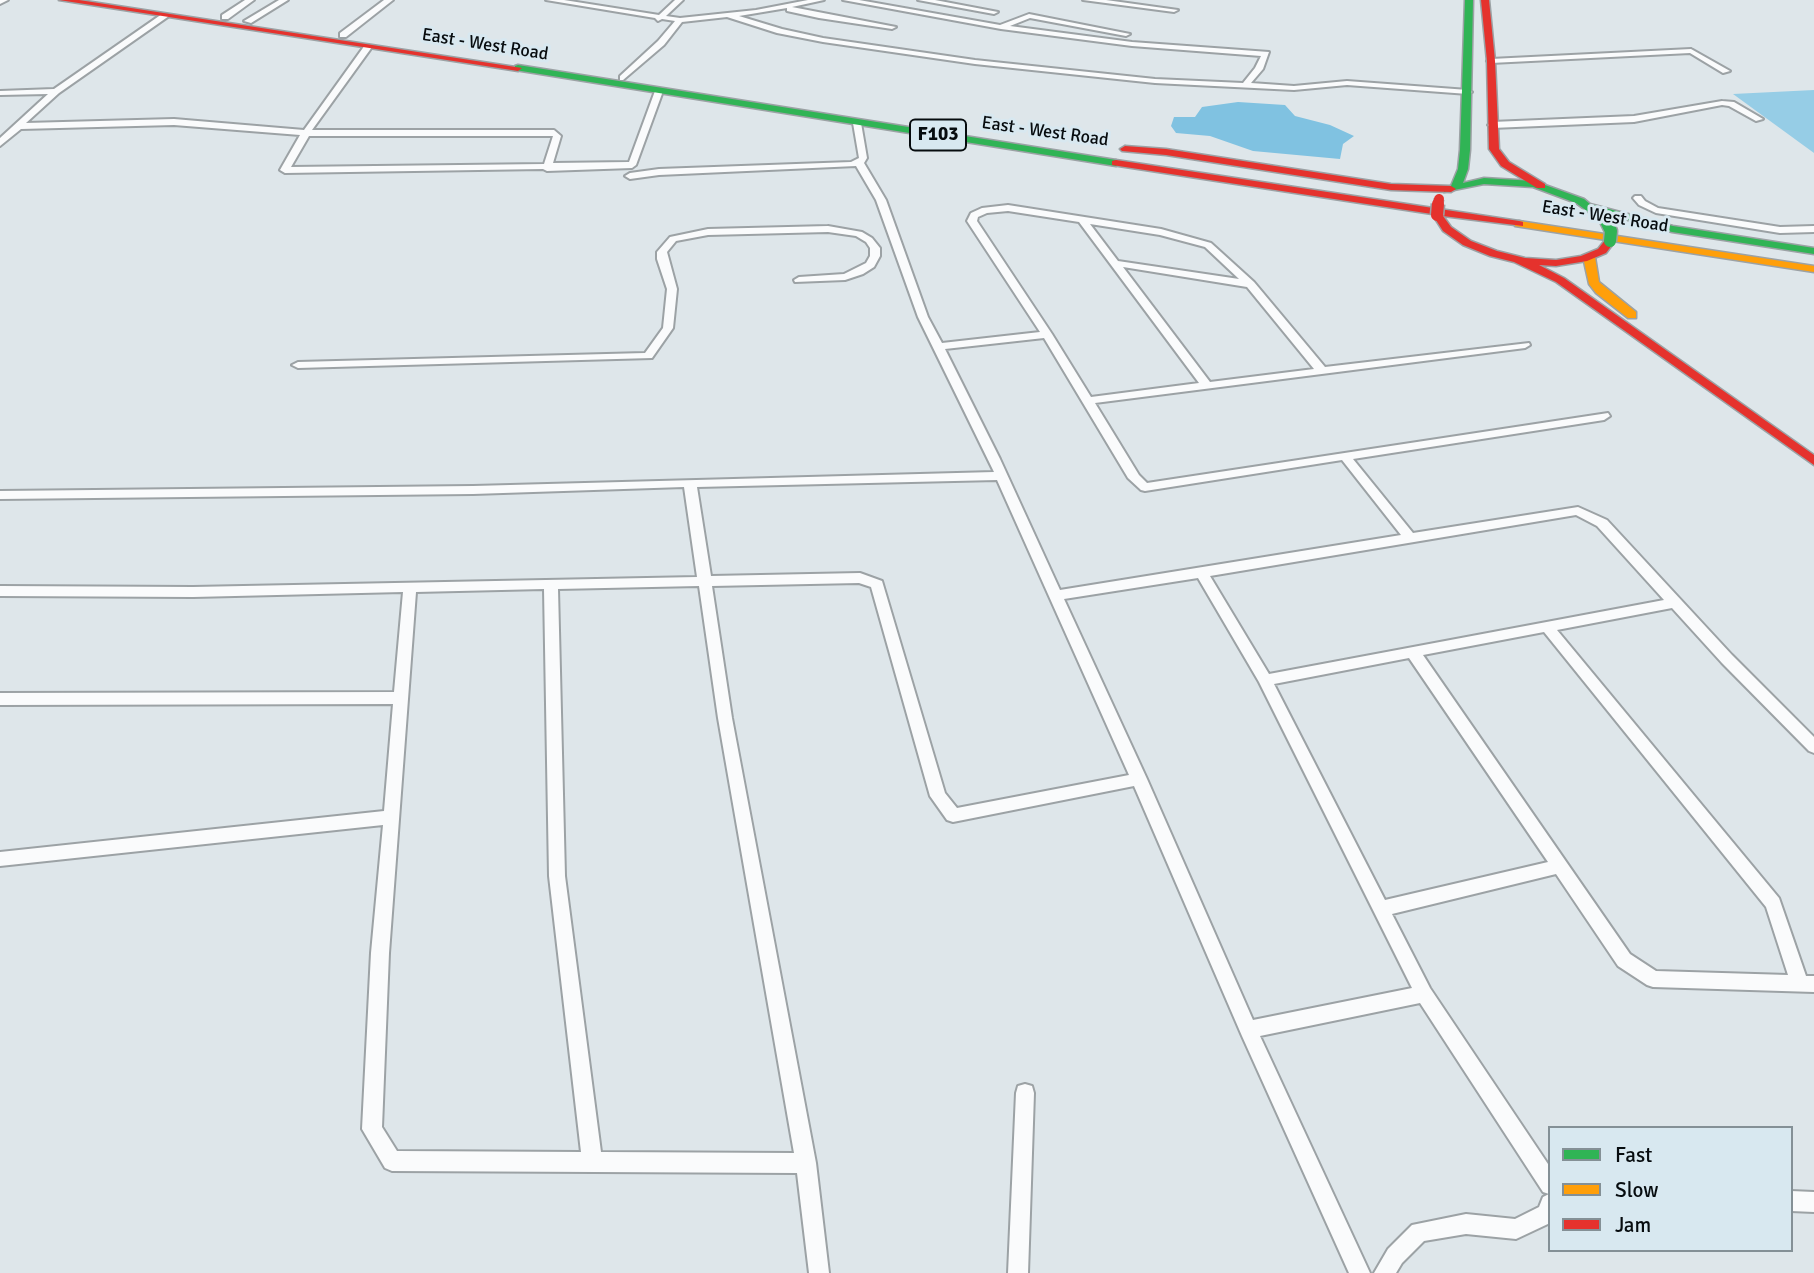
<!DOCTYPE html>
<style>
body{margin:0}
#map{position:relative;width:1814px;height:1273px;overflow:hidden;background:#dee6ea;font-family:Signika,sans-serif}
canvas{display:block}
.legend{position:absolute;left:1548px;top:1126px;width:245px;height:126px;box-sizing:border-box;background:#d8e8f0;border:2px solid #849096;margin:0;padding:9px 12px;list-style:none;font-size:21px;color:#070c0f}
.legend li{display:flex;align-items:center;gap:14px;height:35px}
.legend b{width:35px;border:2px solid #849096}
</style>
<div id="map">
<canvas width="1814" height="1273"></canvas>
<ul class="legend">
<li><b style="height:9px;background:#30b455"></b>Fast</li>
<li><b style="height:9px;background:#ff9f0a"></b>Slow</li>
<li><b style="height:9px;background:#e5322d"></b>Jam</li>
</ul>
</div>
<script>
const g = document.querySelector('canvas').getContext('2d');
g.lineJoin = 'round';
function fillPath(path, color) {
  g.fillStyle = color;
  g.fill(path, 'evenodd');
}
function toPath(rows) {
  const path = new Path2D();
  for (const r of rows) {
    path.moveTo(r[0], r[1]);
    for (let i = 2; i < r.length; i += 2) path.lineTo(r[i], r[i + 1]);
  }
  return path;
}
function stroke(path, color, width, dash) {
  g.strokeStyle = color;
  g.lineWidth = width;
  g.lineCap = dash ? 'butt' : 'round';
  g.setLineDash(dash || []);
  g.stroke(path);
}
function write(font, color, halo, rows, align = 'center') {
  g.font = font + ' Signika,sans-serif';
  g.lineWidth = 6;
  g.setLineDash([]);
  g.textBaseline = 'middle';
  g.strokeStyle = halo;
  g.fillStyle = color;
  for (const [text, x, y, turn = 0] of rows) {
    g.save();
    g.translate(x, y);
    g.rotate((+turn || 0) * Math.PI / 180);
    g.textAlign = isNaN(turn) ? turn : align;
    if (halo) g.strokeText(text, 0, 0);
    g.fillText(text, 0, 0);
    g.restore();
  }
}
fillPath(toPath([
 [1814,90,1814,153,1733,94]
]), '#96cde6');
fillPath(toPath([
 [1238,102,1285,105,1295,116,1330,125,1354,136,1343,144,1340,159,1253,151,1210,136,1176,133,1171,126,1174,117,1195,117,1202,107]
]), '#80c2e1');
const street = toPath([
 [0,0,8,0,0,4,0,0],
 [245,0,254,0,228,19,222,19,222,15,245,0],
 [279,0,288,0,251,23,244,21,279,0],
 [384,0,393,0,346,37,340,37,340,33,384,0],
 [546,0,564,0,659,15,675,0,683,0,666,16,680,18,756,10,808,0,824,0,792,7,896,27,892,29,819,18,787,11,787,8,739,16,782,29,823,38,975,60,1155,79,1243,83,1255,68,1261,56,1132,46,1001,29,843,0,859,0,1000,25,1029,14,1130,34,1126,36,1030,18,1010,26,1132,42,1269,52,1263,69,1251,83,1294,86,1347,81,1468,90,1472,92,1468,94,1347,85,1294,90,1155,83,975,64,823,42,777,33,727,17,682,22,664,45,623,80,620,80,620,76,658,41,675,21,662,19,658,21,655,18,546,0],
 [918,0,935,0,998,12,994,14,918,0],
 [1083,0,1106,0,1178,10,1174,12,1083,0],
 [162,14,169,16,59,93,26,123,174,119,304,130,365,45,368,45,372,47,312,130,554,130,561,136,553,163,629,162,655,91,659,89,663,91,636,165,632,168,547,171,543,169,285,173,280,170,300,135,174,125,21,129,0,146,0,138,48,94,0,95,0,91,54,89,162,14],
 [309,136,553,136,544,164,291,167,309,136],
 [1691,49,1730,71,1723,73,1690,53,1491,63,1487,61,1491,59,1691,49],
 [1722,101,1734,102,1763,119,1756,121,1729,106,1722,105,1634,122,1492,128,1488,125,1492,122,1634,116,1722,101],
 [857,120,861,123,867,158,864,163,886,200,928,317,942,343,1040,332,967,221,971,213,982,208,1008,205,1161,229,1211,243,1254,282,1325,367,1529,343,1530,345,1525,348,1095,403,1139,475,1147,483,1608,413,1610,416,1604,420,1353,459,1413,533,1578,507,1607,520,1732,655,1814,737,1814,753,1809,751,1722,663,1672,608,1557,630,1779,898,1806,976,1814,976,1814,992,1653,987,1647,985,1618,966,1556,874,1392,914,1430,988,1550,1167,1550,1223,1516,1239,1466,1234,1424,1241,1402,1263,1396,1273,1374,1273,1388,1249,1412,1225,1466,1214,1515,1219,1539,1207,1543,1197,1549,1194,1543,1192,1420,1003,1260,1036,1370,1273,1349,1273,1242,1036,1134,786,953,822,947,820,930,796,871,587,859,583,712,586,732,718,816,1163,829,1273,809,1273,797,1173,392,1171,385,1168,362,1129,371,953,383,825,0,866,0,852,384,811,393,704,0,705,0,693,394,692,403,592,193,597,0,596,0,586,193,587,697,577,684,487,473,494,0,499,0,491,473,486,994,472,918,317,876,200,856,166,659,175,630,179,625,176,630,173,659,169,851,162,859,158,853,123,857,120],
 [1008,211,1079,222,1199,383,1091,397,1052,334,977,221,978,217,987,213,1008,211],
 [1090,224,1160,235,1205,247,1239,279,1118,261,1090,224],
 [1123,267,1247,287,1314,369,1210,382,1123,267],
 [1044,338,1128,478,1141,490,1145,491,1342,460,1401,535,1060,590,1000,459,945,349,1044,338],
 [997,480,1129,775,957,808,945,793,882,581,860,573,711,576,697,487,997,480],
 [1576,515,1597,526,1664,600,1269,674,1210,576,1576,515],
 [1198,578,1259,682,1412,988,1253,1020,1147,779,1064,599,1198,578],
 [699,586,718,718,794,1153,601,1152,565,876,558,589,699,586],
 [544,589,549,876,581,1152,397,1151,382,1127,389,953,416,592,544,589],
 [1544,632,1766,907,1788,975,1656,971,1630,954,1423,655,1544,632],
 [1409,658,1548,862,1385,900,1274,684,1409,658],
 [1635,196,1641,196,1645,201,1658,208,1780,227,1814,226,1814,232,1780,233,1656,213,1639,205,1633,198,1635,196],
 [828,226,862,232,872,238,880,248,880,256,874,267,863,274,845,280,795,282,794,280,799,277,844,274,866,263,870,256,870,248,866,242,856,236,828,232,708,235,676,241,667,252,677,289,673,328,652,358,298,368,292,365,298,362,645,353,663,328,667,289,657,259,657,252,670,237,708,229,828,226],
 [1025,1084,1032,1086,1034,1093,1028,1273,1008,1273,1016,1093,1018,1086,1025,1084],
 [1791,1191,1814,1192,1814,1212,1791,1211,1791,1191]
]);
const fast = toPath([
 [1465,0,1473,0,1470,150,1468,169,1463,183,1484,178,1534,181,1584,199,1590,204,1673,226,1814,248,1814,254,1672,232,1602,213,1610,221,1605,224,1576,203,1533,187,1484,184,1444,192,1444,188,1451,186,1458,169,1460,150,1465,0],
 [518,65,1116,160,1121,163,1116,166,515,70,515,66,518,65]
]);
const slow = toPath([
 [1519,221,1814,266,1814,272,1515,226,1515,222,1519,221],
 [1589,254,1595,257,1599,282,1636,312,1636,318,1628,318,1596,293,1589,284,1583,257,1589,254]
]);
const jam = toPath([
 [59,0,79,0,522,68,518,71,59,0],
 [1481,0,1489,0,1495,61,1499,149,1509,162,1545,184,1545,188,1537,188,1501,166,1489,149,1487,61,1481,0],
 [1125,146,1166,149,1391,184,1451,186,1456,189,1451,192,1391,190,1166,155,1122,151,1120,149,1125,146],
 [1116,160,1519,221,1523,222,1523,226,1443,216,1451,227,1471,241,1497,251,1525,258,1556,260,1581,256,1598,249,1606,239,1614,239,1615,241,1606,253,1587,261,1556,266,1539,265,1564,278,1814,455,1814,465,1556,282,1514,262,1490,256,1463,245,1443,231,1432,214,1112,165,1112,161,1116,160]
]);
stroke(street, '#9ca2a5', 4);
stroke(fast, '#9ca2a5', 3);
stroke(slow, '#9ca2a5', 3);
stroke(jam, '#9ca2a5', 3);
fillPath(street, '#fafbfc');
fillPath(fast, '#30b455');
fillPath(slow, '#ff9f0a');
fillPath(jam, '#e5322d');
const fastBridge = toPath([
 [1606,221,1611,231,1610,241]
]);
const jamBridgeFar1 = toPath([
 [1438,205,1439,199]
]);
const jamBridge = toPath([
 [1437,215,1438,204]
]);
stroke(fastBridge, '#9ca2a5', 15, []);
stroke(jamBridgeFar1, '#9ca2a5', 11, []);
stroke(jamBridge, '#9ca2a5', 15, []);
stroke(fastBridge, '#30b455', 12);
stroke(jamBridgeFar1, '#e5322d', 10);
stroke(jamBridge, '#e5322d', 12);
write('18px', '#070c0f', '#d8e8f0', [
 ["East - West Road",485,45,9],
 ["East - West Road",1045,132,8],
 ["East - West Road",1605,217,9]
]);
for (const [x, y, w] of [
 [938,135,56]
]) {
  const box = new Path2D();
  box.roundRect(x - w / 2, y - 15.5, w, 31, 5);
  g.fillStyle = '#d8e8f0';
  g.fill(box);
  stroke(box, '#070c0f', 2);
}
write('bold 19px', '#070c0f', null, [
 ["F103",938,135]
]);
</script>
